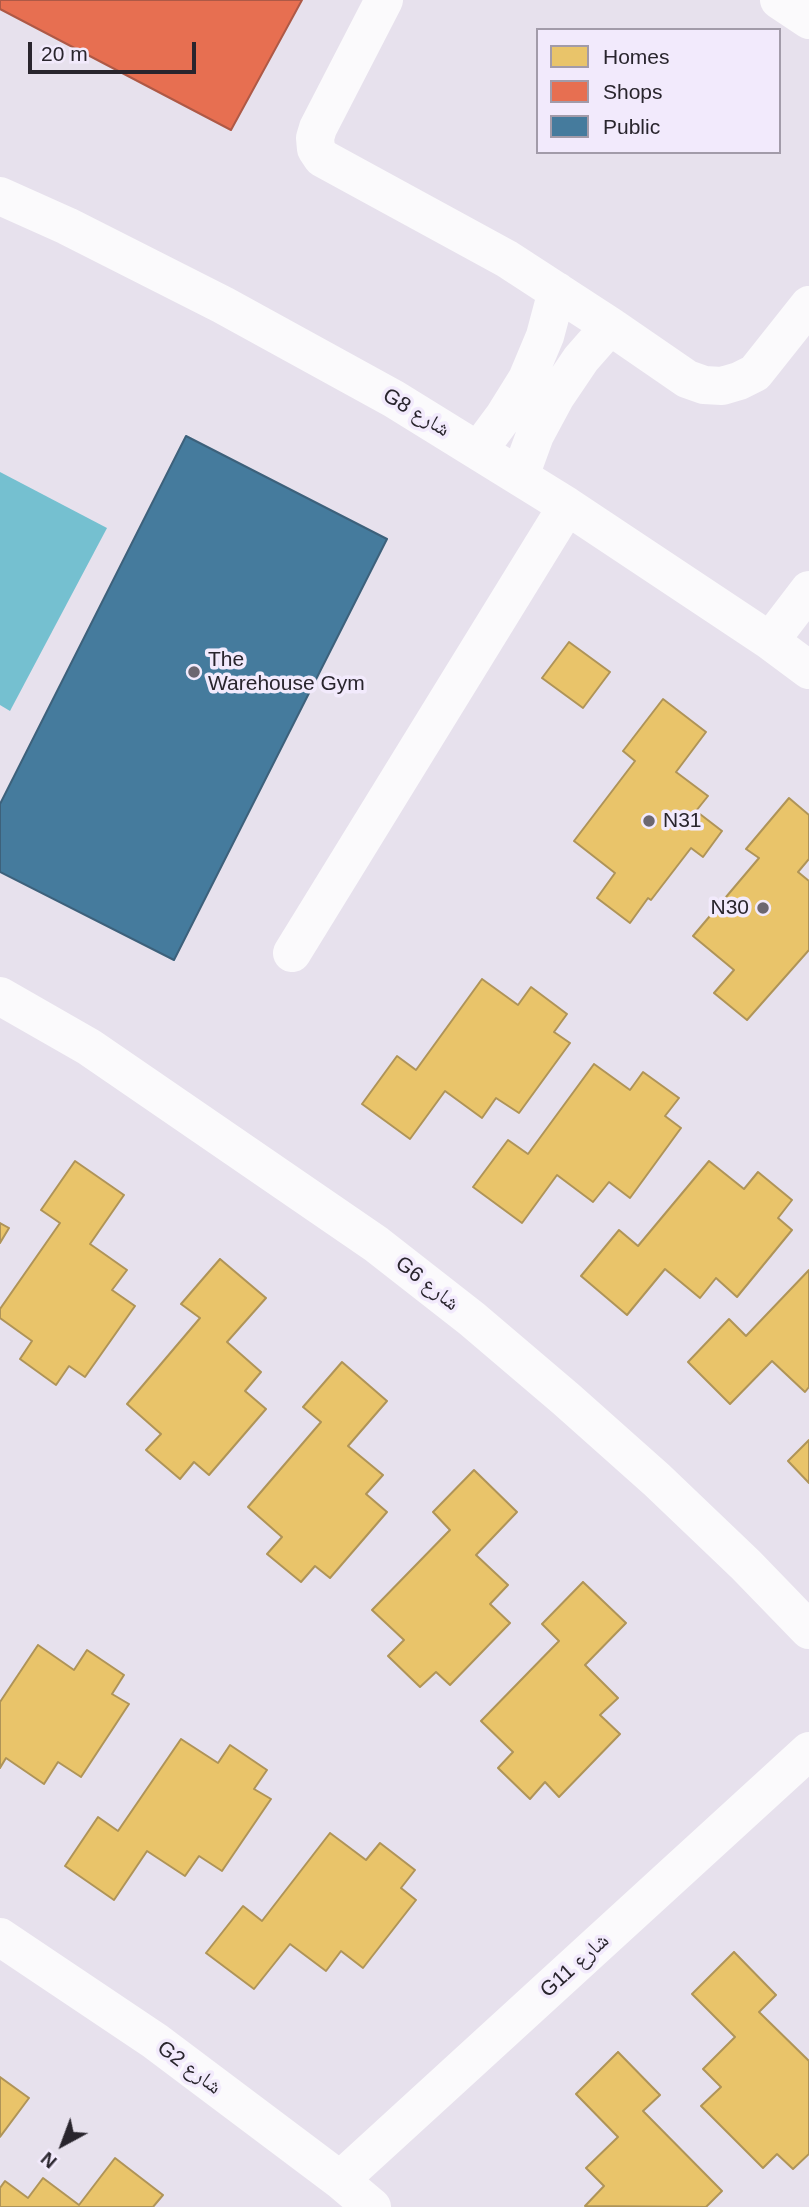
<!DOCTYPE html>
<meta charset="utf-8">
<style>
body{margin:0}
#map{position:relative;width:809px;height:2207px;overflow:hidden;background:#e7e1ed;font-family:Arial,sans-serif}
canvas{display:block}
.legend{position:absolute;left:536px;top:28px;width:245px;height:126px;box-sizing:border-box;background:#f2eafc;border:2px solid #a29ba9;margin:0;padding:9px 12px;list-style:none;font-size:21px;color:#29252d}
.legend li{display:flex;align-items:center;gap:14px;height:35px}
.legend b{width:35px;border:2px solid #a29ba9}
.north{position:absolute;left:28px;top:2109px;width:70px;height:70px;-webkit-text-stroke:5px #f2eafc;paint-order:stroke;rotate:221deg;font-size:19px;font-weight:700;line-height:28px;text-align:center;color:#29252d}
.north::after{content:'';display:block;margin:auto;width:24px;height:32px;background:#29252d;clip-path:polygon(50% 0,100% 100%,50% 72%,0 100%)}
.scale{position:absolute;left:28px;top:42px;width:168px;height:32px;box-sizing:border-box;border:4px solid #29252d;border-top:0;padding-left:9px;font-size:21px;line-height:24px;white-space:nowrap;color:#29252d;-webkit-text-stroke:5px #f2eafc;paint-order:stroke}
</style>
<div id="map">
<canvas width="809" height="2207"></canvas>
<ul class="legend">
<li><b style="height:19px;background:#e9c46a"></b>Homes</li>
<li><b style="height:19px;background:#e76f51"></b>Shops</li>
<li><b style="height:19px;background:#457b9d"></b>Public</li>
</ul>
<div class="north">N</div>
<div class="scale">20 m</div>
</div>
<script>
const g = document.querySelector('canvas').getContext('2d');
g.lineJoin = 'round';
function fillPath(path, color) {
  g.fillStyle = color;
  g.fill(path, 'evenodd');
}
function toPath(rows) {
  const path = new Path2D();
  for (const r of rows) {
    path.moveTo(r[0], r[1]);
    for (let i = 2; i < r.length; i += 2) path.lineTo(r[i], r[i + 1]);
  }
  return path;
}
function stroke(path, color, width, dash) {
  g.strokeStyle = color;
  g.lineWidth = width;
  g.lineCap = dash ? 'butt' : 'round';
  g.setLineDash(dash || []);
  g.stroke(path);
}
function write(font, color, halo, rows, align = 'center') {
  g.font = font + ' Arial,"Noto Naskh Arabic",sans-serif';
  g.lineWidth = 7;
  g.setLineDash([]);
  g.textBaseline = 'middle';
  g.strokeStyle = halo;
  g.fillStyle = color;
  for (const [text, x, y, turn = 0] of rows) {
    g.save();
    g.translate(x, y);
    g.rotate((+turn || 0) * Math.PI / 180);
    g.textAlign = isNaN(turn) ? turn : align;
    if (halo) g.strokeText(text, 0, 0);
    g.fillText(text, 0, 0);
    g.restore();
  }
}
fillPath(toPath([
 [0,472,107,528,10,711,0,705]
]), '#75c0d0');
const homes = toPath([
 [569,642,610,672,583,708,542,678,569,642],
 [663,699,706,732,676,772,708,796,696,811,722,831,703,857,691,848,651,900,648,898,630,923,597,898,615,873,574,841,635,761,623,751,663,699],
 [789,798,809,815,809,859,798,872,809,881,809,950,747,1020,714,993,734,970,693,936,759,858,746,849,789,798],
 [482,979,518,1005,531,987,567,1014,554,1032,570,1043,519,1113,496,1098,482,1118,445,1091,410,1139,362,1104,397,1056,416,1070,482,979],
 [594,1064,630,1090,643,1072,679,1098,665,1116,681,1128,630,1198,609,1182,593,1202,557,1175,522,1223,473,1187,508,1140,528,1154,594,1064],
 [75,1161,124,1195,90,1244,127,1270,112,1290,135,1306,85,1377,69,1366,56,1385,20,1359,32,1341,0,1318,0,1309,60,1223,41,1210,75,1161],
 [709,1161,744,1189,758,1172,792,1200,778,1218,792,1230,737,1297,716,1278,700,1298,665,1269,627,1315,581,1276,619,1230,638,1246,709,1161],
 [0,1223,9,1228,0,1243,0,1223],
 [220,1259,266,1298,227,1342,261,1372,245,1391,266,1409,209,1475,194,1462,180,1479,146,1450,161,1434,127,1404,200,1318,181,1304,220,1259],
 [809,1270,809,1387,805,1392,772,1361,730,1404,688,1362,729,1319,746,1336,809,1270],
 [342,1362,387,1401,348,1446,383,1475,366,1494,387,1512,330,1578,315,1566,301,1582,267,1554,282,1537,248,1507,321,1422,303,1407,342,1362],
 [809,1440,809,1483,788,1461,809,1440],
 [474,1470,517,1512,476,1555,508,1585,490,1604,510,1623,450,1685,436,1672,420,1687,388,1656,404,1640,372,1610,450,1530,433,1512,474,1470],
 [583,1582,626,1623,585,1665,618,1698,600,1715,620,1734,559,1797,545,1782,530,1799,498,1768,513,1752,481,1721,559,1641,542,1624,583,1582],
 [38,1645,74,1670,87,1650,124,1675,112,1694,129,1704,81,1777,58,1762,44,1784,6,1758,0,1768,0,1702,38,1645],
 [181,1739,218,1763,230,1745,267,1770,254,1789,271,1799,222,1871,199,1856,185,1876,147,1851,114,1900,65,1866,98,1817,118,1831,181,1739],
 [330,1833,366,1860,380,1843,415,1870,401,1888,416,1900,363,1968,341,1951,326,1971,290,1944,254,1989,206,1953,243,1906,262,1921,330,1833],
 [734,1952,776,1995,759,2012,809,2061,809,2154,793,2169,777,2154,763,2168,701,2106,721,2087,703,2069,735,2037,692,1994,734,1952],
 [618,2052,660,2095,643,2111,722,2191,706,2207,585,2206,604,2186,586,2168,618,2137,576,2094,618,2052],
 [0,2077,29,2098,0,2137,0,2077],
 [115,2158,163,2195,153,2207,0,2207,0,2188,5,2181,28,2198,43,2178,79,2205,115,2158]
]);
fillPath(homes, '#e9c46a');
stroke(homes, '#af9458', 2);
const shops = toPath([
 [0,0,302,0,231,130,0,9,0,0]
]);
fillPath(shops, '#e76f51');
stroke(shops, '#ae5946', 2);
const public = toPath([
 [186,436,387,539,174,960,0,872,0,804,186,436]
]);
fillPath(public, '#457b9d');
stroke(public, '#3d617b', 2);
stroke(toPath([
 [384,0,318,128,315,138,316,149,322,158,507,259,610,326,687,379,704,385,722,386,739,381,755,373,809,305],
 [779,0,809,20],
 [0,196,67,226,223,305,394,399,567,506,770,641,809,670],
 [478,451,504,416,527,379,545,336,557,291],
 [520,476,535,435,556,396,581,359,610,326],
 [770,641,809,590],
 [292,953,567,506],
 [0,996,89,1047,376,1244,472,1319,566,1399,657,1480,746,1565,809,1630],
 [0,1937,155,2041,340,2180,372,2207],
 [340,2180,809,1751]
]), '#fbfafc', 38);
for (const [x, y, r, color] of [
 [194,672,7,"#6c6770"],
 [649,821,7,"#6c6770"],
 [763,908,7,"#6c6770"]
]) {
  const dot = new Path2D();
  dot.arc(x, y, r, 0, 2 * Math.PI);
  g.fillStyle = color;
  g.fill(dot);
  stroke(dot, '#f2eafc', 2.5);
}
write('21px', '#29252d', '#f2eafc', [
 ["G8 شارع",416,413,31],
 ["G6 شارع",427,1284,38],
 ["G11 شارع",575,1966,-42],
 ["G2 شارع",189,2068,37]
]);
write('21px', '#29252d', '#f2eafc', [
 ["The",208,660],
 ["Warehouse Gym",208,684],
 ["N31",663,821],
 ["N30",749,908,"right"]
], 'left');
</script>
